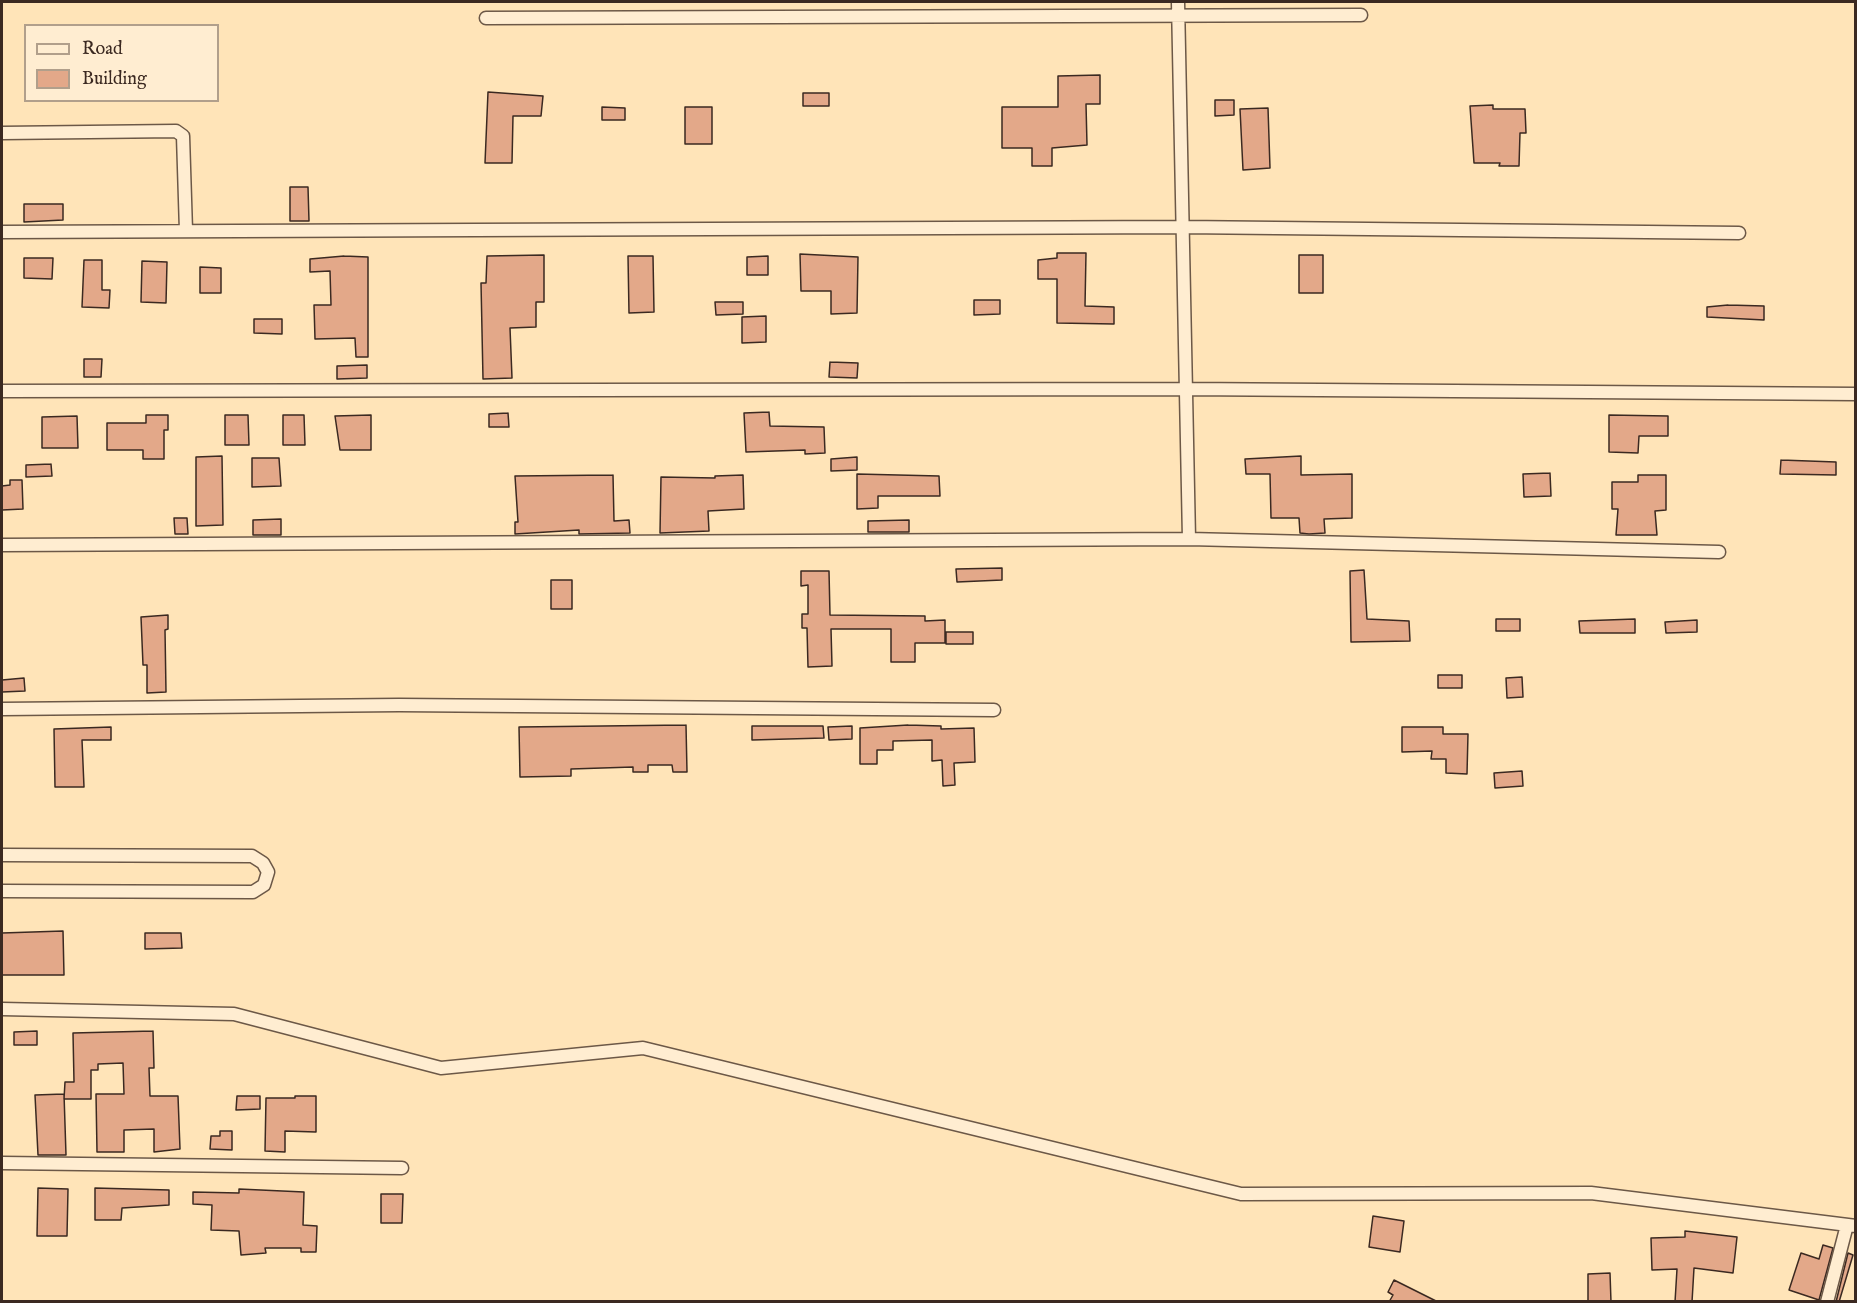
<!DOCTYPE html>
<style>
body{margin:0}
#map{position:relative;width:1857px;height:1303px;overflow:hidden;background:#ffe4b8;font-family:"IM FELL English",serif}
canvas{display:block}
.frame{position:absolute;inset:0;border:3px solid #3b2921;pointer-events:none}
.legend{position:absolute;left:24px;top:24px;width:195px;height:78px;box-sizing:border-box;background:#ffedd1;border:2px solid #b19f8b;margin:0;padding:8px 10px;list-style:none;font-size:18px;color:#3b2921}
.legend li{display:flex;align-items:center;gap:12px;height:30px}
.legend b{width:30px;border:2px solid #b19f8b}
</style>
<div id="map">
<canvas width="1857" height="1303"></canvas>
<div class="frame"></div>
<ul class="legend">
<li><b style="height:8px;background:#ffedd1"></b>Road</li>
<li><b style="height:16px;background:#e3a889"></b>Building</li>
</ul>
</div>
<script>
const g = document.querySelector('canvas').getContext('2d');
g.lineJoin = 'round';
function fillPath(path, color) {
  g.fillStyle = color;
  g.fill(path, 'evenodd');
}
function toPath(rows) {
  const path = new Path2D();
  for (const r of rows) {
    path.moveTo(r[0], r[1]);
    for (let i = 2; i < r.length; i += 2) path.lineTo(r[i], r[i + 1]);
  }
  return path;
}
function stroke(path, color, width, dash) {
  g.strokeStyle = color;
  g.lineWidth = width;
  g.lineCap = dash ? 'butt' : 'round';
  g.setLineDash(dash || []);
  g.stroke(path);
}
const building = toPath([
 [1100,75,1100,104,1086,104,1087,145,1052,148,1052,166,1032,166,1032,148,1002,148,1002,107,1058,107,1058,76,1100,75],
 [488,92,543,96,541,116,513,116,512,163,485,163,488,92],
 [803,93,829,93,829,106,803,106,803,93],
 [1215,100,1234,100,1234,115,1215,116,1215,100],
 [1493,105,1493,109,1525,109,1526,133,1520,133,1519,166,1499,166,1500,163,1474,163,1470,106,1493,105],
 [602,107,625,108,625,120,602,120,602,107],
 [685,107,712,107,712,144,685,144,685,107],
 [1268,108,1270,168,1243,170,1240,109,1268,108],
 [290,187,308,187,309,221,290,221,290,187],
 [24,204,63,204,63,220,24,222,24,204],
 [1057,253,1086,253,1085,306,1114,307,1114,324,1057,323,1057,279,1038,279,1038,260,1057,258,1057,253],
 [800,254,858,257,857,313,831,314,831,291,801,291,800,254],
 [544,255,544,302,536,302,536,327,510,328,512,378,483,379,481,283,486,283,487,256,544,255],
 [1299,255,1323,255,1323,293,1299,293,1299,255],
 [344,256,368,257,368,357,356,357,355,338,315,339,314,305,331,305,330,271,310,272,310,259,344,256],
 [628,256,653,256,654,312,629,313,628,256],
 [768,256,768,275,747,275,747,257,768,256],
 [24,258,53,258,52,279,24,278,24,258],
 [84,260,102,260,102,290,110,290,109,308,82,307,84,260],
 [142,261,167,262,166,303,141,302,142,261],
 [200,267,221,268,221,293,200,293,200,267],
 [974,300,1000,300,1000,314,974,315,974,300],
 [715,302,743,302,743,314,716,315,715,302],
 [1728,305,1764,306,1764,320,1707,317,1707,307,1728,305],
 [766,316,766,342,742,343,742,317,766,316],
 [254,319,282,319,282,334,254,333,254,319],
 [84,359,102,359,101,377,84,377,84,359],
 [830,362,858,363,857,378,829,377,830,362],
 [367,365,367,378,337,379,337,366,367,365],
 [769,412,770,426,824,427,825,453,805,454,805,450,746,452,744,413,769,412],
 [508,413,509,427,489,427,489,414,508,413],
 [146,415,168,415,168,430,164,430,164,459,143,459,143,450,107,450,107,423,146,423,146,415],
 [225,415,248,415,249,445,225,445,225,415],
 [283,415,304,415,305,445,283,445,283,415],
 [371,415,371,450,340,450,335,416,371,415],
 [1609,415,1668,416,1668,436,1639,436,1638,453,1609,452,1609,415],
 [77,416,78,448,42,448,42,417,77,416],
 [222,456,223,525,196,526,196,457,222,456],
 [1301,456,1301,475,1352,474,1352,518,1324,519,1325,533,1309,534,1300,533,1299,518,1271,518,1270,474,1246,474,1245,459,1301,456],
 [857,457,857,470,831,471,831,459,857,457],
 [252,458,279,458,281,486,252,487,252,458],
 [1781,460,1836,462,1836,475,1780,474,1781,460],
 [51,464,52,476,26,477,26,465,51,464],
 [1550,473,1551,496,1524,497,1523,474,1550,473],
 [857,474,939,476,940,496,878,496,878,508,857,509,857,474],
 [613,475,614,521,629,520,630,533,579,534,579,530,515,534,515,522,518,522,515,476,613,475],
 [743,475,744,509,708,511,709,531,660,533,661,477,715,478,715,476,743,475],
 [1638,475,1666,475,1666,510,1655,511,1657,535,1616,535,1618,509,1612,509,1612,482,1638,482,1638,475],
 [10,480,22,480,23,509,2,510,2,486,10,485,10,480],
 [174,518,187,518,188,534,175,534,174,518],
 [281,519,281,535,253,535,253,520,281,519],
 [909,520,909,532,868,532,868,521,909,520],
 [1002,568,1002,580,957,582,956,569,1002,568],
 [1364,570,1367,619,1409,621,1410,641,1351,642,1350,571,1364,570],
 [801,571,829,571,830,615,925,616,925,621,945,620,945,643,915,643,915,662,891,662,891,629,831,629,832,666,808,667,807,628,802,628,802,614,808,614,808,585,801,586,801,571],
 [551,580,572,580,572,609,551,609,551,580],
 [168,615,168,629,165,630,166,692,147,693,147,665,143,665,141,617,168,615],
 [1496,619,1520,619,1520,631,1496,631,1496,619],
 [1635,619,1635,633,1580,633,1579,621,1635,619],
 [1697,620,1697,632,1666,633,1665,622,1697,620],
 [946,632,973,632,973,644,946,644,946,632],
 [1438,675,1462,675,1462,688,1438,688,1438,675],
 [1522,677,1523,697,1507,698,1506,678,1522,677],
 [24,678,25,691,2,692,2,680,24,678],
 [686,725,687,772,673,772,672,765,648,765,648,772,633,772,633,767,571,769,571,776,520,777,519,727,686,725],
 [908,725,941,726,941,729,974,728,975,762,954,763,955,785,943,786,942,760,932,761,932,740,893,741,893,750,877,750,877,764,860,764,860,728,908,725],
 [752,726,823,726,824,738,752,740,752,726],
 [852,726,852,739,829,740,828,727,852,726],
 [111,727,111,740,82,740,84,787,55,787,54,729,111,727],
 [1402,727,1443,727,1443,734,1468,734,1467,774,1446,773,1446,759,1431,759,1432,751,1402,752,1402,727],
 [1522,771,1523,786,1495,788,1494,773,1522,771],
 [63,931,64,975,2,975,2,933,63,931],
 [145,933,181,933,182,948,145,949,145,933],
 [37,1031,37,1045,14,1045,14,1032,37,1031],
 [153,1031,154,1068,149,1068,150,1096,178,1096,180,1149,154,1152,154,1129,124,1130,124,1152,97,1152,96,1094,124,1094,123,1063,98,1064,98,1070,91,1070,91,1099,64,1099,65,1082,74,1082,73,1033,153,1031],
 [64,1094,66,1155,38,1155,35,1095,64,1094],
 [237,1096,260,1096,260,1109,236,1110,237,1096],
 [295,1096,316,1096,316,1132,285,1131,285,1152,265,1151,266,1098,295,1098,295,1096],
 [220,1131,232,1131,232,1150,210,1149,211,1136,220,1136,220,1131],
 [38,1188,68,1189,67,1236,37,1236,38,1188],
 [95,1188,169,1190,169,1205,122,1208,121,1220,95,1220,95,1188],
 [239,1189,304,1192,303,1225,317,1226,316,1252,301,1252,301,1248,265,1248,266,1253,241,1255,239,1231,211,1230,212,1205,193,1204,193,1192,239,1193,239,1189],
 [381,1194,403,1194,402,1223,381,1223,381,1194],
 [1373,1216,1404,1221,1400,1252,1369,1247,1373,1216],
 [1685,1231,1737,1237,1733,1273,1694,1268,1692,1302,1675,1302,1677,1269,1652,1270,1651,1238,1685,1237,1685,1231],
 [1823,1245,1833,1248,1819,1300,1789,1290,1801,1253,1819,1259,1823,1245],
 [1848,1253,1853,1255,1839,1302,1836,1302,1848,1253],
 [1610,1273,1611,1302,1588,1302,1588,1274,1610,1273],
 [1394,1280,1438,1302,1389,1302,1393,1295,1388,1292,1394,1280]
]);
fillPath(building, '#e3a889');
stroke(building, '#3b2921', 1.5);
const street = toPath([
 [1178,2,1189,539],
 [486,18,1361,15],
 [2,133,176,131,183,136,186,231],
 [2,232,1183,227,1739,233],
 [2,391,1186,389,1856,394],
 [2,545,1189,539,1719,552],
 [2,709,399,705,994,710],
 [2,855,252,856,263,863,268,872,264,885,253,892,2,891],
 [2,1009,234,1014,441,1068,643,1048,1241,1194,1591,1193,1856,1226],
 [2,1163,402,1168],
 [1827,1302,1847,1225]
]);
stroke(street, '#6c5847', 15);
stroke(street, '#ffedd1', 12);
</script>
